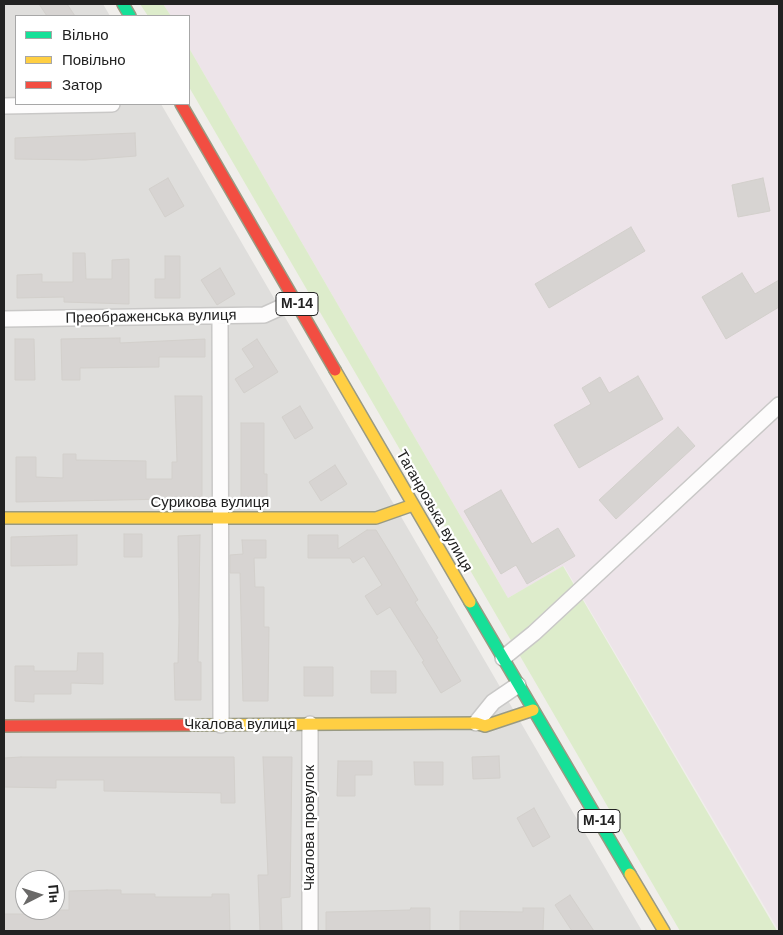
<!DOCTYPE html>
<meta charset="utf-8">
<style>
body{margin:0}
#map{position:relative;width:783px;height:935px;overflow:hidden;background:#f0eeeb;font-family:Arial,sans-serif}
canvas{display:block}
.frame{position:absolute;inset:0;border:5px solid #222;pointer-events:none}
.legend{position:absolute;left:15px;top:15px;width:175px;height:90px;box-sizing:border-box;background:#fff;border:1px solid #a7a7a7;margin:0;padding:6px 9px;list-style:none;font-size:15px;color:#222}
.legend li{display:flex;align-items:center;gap:10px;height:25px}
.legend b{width:25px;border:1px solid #a7a7a7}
.north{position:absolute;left:15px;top:870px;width:50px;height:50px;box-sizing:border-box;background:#fff;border:1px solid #a7a7a7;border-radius:50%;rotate:85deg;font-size:14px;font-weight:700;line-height:20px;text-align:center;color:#222}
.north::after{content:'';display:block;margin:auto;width:18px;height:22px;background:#6a6968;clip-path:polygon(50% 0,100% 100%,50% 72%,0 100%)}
</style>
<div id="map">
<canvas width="783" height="935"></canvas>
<div class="frame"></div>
<ul class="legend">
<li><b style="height:6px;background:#16e098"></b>Вільно</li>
<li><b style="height:6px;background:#ffcf43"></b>Повільно</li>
<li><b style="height:6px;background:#f24e42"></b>Затор</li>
</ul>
<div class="north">Пн</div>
</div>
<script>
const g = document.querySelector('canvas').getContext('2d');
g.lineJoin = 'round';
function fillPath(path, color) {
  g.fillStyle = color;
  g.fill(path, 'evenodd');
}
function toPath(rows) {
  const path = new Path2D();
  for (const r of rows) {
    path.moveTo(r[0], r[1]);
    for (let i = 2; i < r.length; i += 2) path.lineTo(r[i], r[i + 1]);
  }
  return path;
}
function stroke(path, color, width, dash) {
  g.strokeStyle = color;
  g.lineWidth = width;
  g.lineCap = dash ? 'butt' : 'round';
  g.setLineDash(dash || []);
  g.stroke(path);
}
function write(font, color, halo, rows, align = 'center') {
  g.font = font + ' Arial,sans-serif';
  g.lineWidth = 4.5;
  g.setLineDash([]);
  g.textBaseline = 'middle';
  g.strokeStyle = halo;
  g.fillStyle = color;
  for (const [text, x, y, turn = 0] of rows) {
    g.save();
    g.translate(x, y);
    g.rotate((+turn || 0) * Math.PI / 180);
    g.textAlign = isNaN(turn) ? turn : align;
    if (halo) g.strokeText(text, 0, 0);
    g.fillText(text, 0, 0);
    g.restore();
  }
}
fillPath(toPath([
 [4,4,103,4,110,16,16,16,16,104,161,104,642,931,4,931],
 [25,880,55,880,55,910,25,910]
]), '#dfdedc');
fillPath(toPath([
 [163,4,779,4,779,931,564,566,508,598,189,48,189,16,171,16]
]), '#ede4e9');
fillPath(toPath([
 [140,4,163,4,171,16,148,16],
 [189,48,508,598,563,566,777,931,680,931,189,87]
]), '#ddeccb');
const building = toPath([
 [39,4,67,4,75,16,47,16,39,4],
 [135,133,136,156,85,160,15,159,15,138,135,133],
 [168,178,184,206,165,217,149,189,168,178],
 [763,178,770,211,738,217,732,185,763,178],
 [631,227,645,251,549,308,535,284,631,227],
 [73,253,85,253,86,279,112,279,112,260,129,259,129,304,64,302,64,297,17,298,17,275,42,274,42,282,73,282,73,253],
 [165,256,180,256,180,298,155,298,155,279,165,279,165,256],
 [220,268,235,294,217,305,201,280,220,268],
 [742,273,755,294,779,280,779,307,726,339,702,297,742,273],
 [120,338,120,343,205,339,205,357,159,357,159,367,80,368,80,380,62,380,61,339,120,338],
 [15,339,34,339,35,380,15,380,15,339],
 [257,339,278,372,244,393,235,379,254,367,242,349,257,339],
 [638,376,663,419,579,468,554,425,591,404,582,388,600,377,609,393,638,376],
 [175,396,202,396,202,502,171,502,171,499,16,502,16,457,36,457,36,477,63,478,63,454,76,454,76,460,146,461,146,479,172,479,172,462,177,462,175,396],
 [300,406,313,428,295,439,282,417,300,406],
 [241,423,264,423,264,474,267,474,267,501,241,501,241,423],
 [678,427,695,446,616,519,599,500,678,427],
 [335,465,347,484,321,501,309,482,335,465],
 [501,490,532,544,558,528,575,556,527,584,516,565,501,574,464,511,501,490],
 [367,530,376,530,392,556,418,600,415,602,438,638,436,639,461,681,441,693,422,662,424,661,390,607,377,615,365,596,382,585,364,556,353,563,350,558,308,558,308,535,338,535,338,549,367,530],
 [124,534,142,534,142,557,124,557,124,534],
 [77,535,77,565,11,566,11,537,77,535],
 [200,535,198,662,201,662,201,700,175,700,174,663,178,663,179,622,178,536,200,535],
 [242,540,266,540,266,558,254,558,255,587,264,587,264,627,269,627,268,701,243,701,240,573,230,573,230,555,243,554,242,540],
 [78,653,103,653,103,684,71,683,71,694,34,694,34,702,15,701,15,666,34,666,34,671,77,671,78,653],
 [304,667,333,667,333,696,304,696,304,667],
 [371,671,396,671,396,693,371,693,371,671],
 [499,756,500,778,473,779,472,757,499,756],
 [21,757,234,757,235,803,221,803,221,793,104,791,104,780,56,780,56,788,4,787,4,758,21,757],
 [263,757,292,757,290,897,281,898,282,931,260,931,258,875,268,875,263,757],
 [338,761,372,761,372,775,355,775,355,796,337,796,338,761],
 [414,762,443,762,443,785,415,785,414,762],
 [534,808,550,837,533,847,517,818,534,808],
 [107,890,121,890,121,894,155,894,155,897,212,897,212,894,229,894,230,931,4,931,4,914,36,914,36,910,69,910,69,891,107,890],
 [570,895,594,931,572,931,555,905,570,895],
 [411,908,430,908,430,931,326,931,326,912,410,910,411,908],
 [523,908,544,908,543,931,460,931,460,911,523,912,523,908]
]);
fillPath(building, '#d7d4d2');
stroke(building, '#d3d0cc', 1);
const street = toPath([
 [4,106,112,104],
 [220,316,221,725],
 [4,319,264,315,295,301],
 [503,658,534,633,779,405],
 [476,723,493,702,518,685],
 [310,931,310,724]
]);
const fast = toPath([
 [123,4,130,16],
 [470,602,630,874]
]);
const slow = toPath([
 [335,370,470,602],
 [4,518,376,518,413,505],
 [197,725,476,723,485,726,533,710],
 [630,874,664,931]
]);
const jam = toPath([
 [181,104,335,370],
 [4,726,197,725]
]);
stroke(street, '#c9c8c7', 18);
stroke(fast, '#999a82', 14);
stroke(slow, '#999a82', 14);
stroke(jam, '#999a82', 14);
stroke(street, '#fdfcfc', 15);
stroke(fast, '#16e098', 11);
stroke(slow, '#ffcf43', 11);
stroke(jam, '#f24e42', 11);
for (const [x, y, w] of [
 [297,304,42],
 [599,821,42]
]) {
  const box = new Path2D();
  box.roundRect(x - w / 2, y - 11.5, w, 23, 4);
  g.fillStyle = '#fff';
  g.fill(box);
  stroke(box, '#222', 1);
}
write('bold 14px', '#222', null, [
 ["М-14",297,304],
 ["М-14",599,821]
]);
write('15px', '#222', '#fff', [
 ["Преображенська вулиця",151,317,-1],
 ["Сурикова вулиця",210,503],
 ["Таганрозька вулиця",434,511,60],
 ["Чкалова вулиця",240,725],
 ["Чкалова провулок",310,828,-90]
]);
</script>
